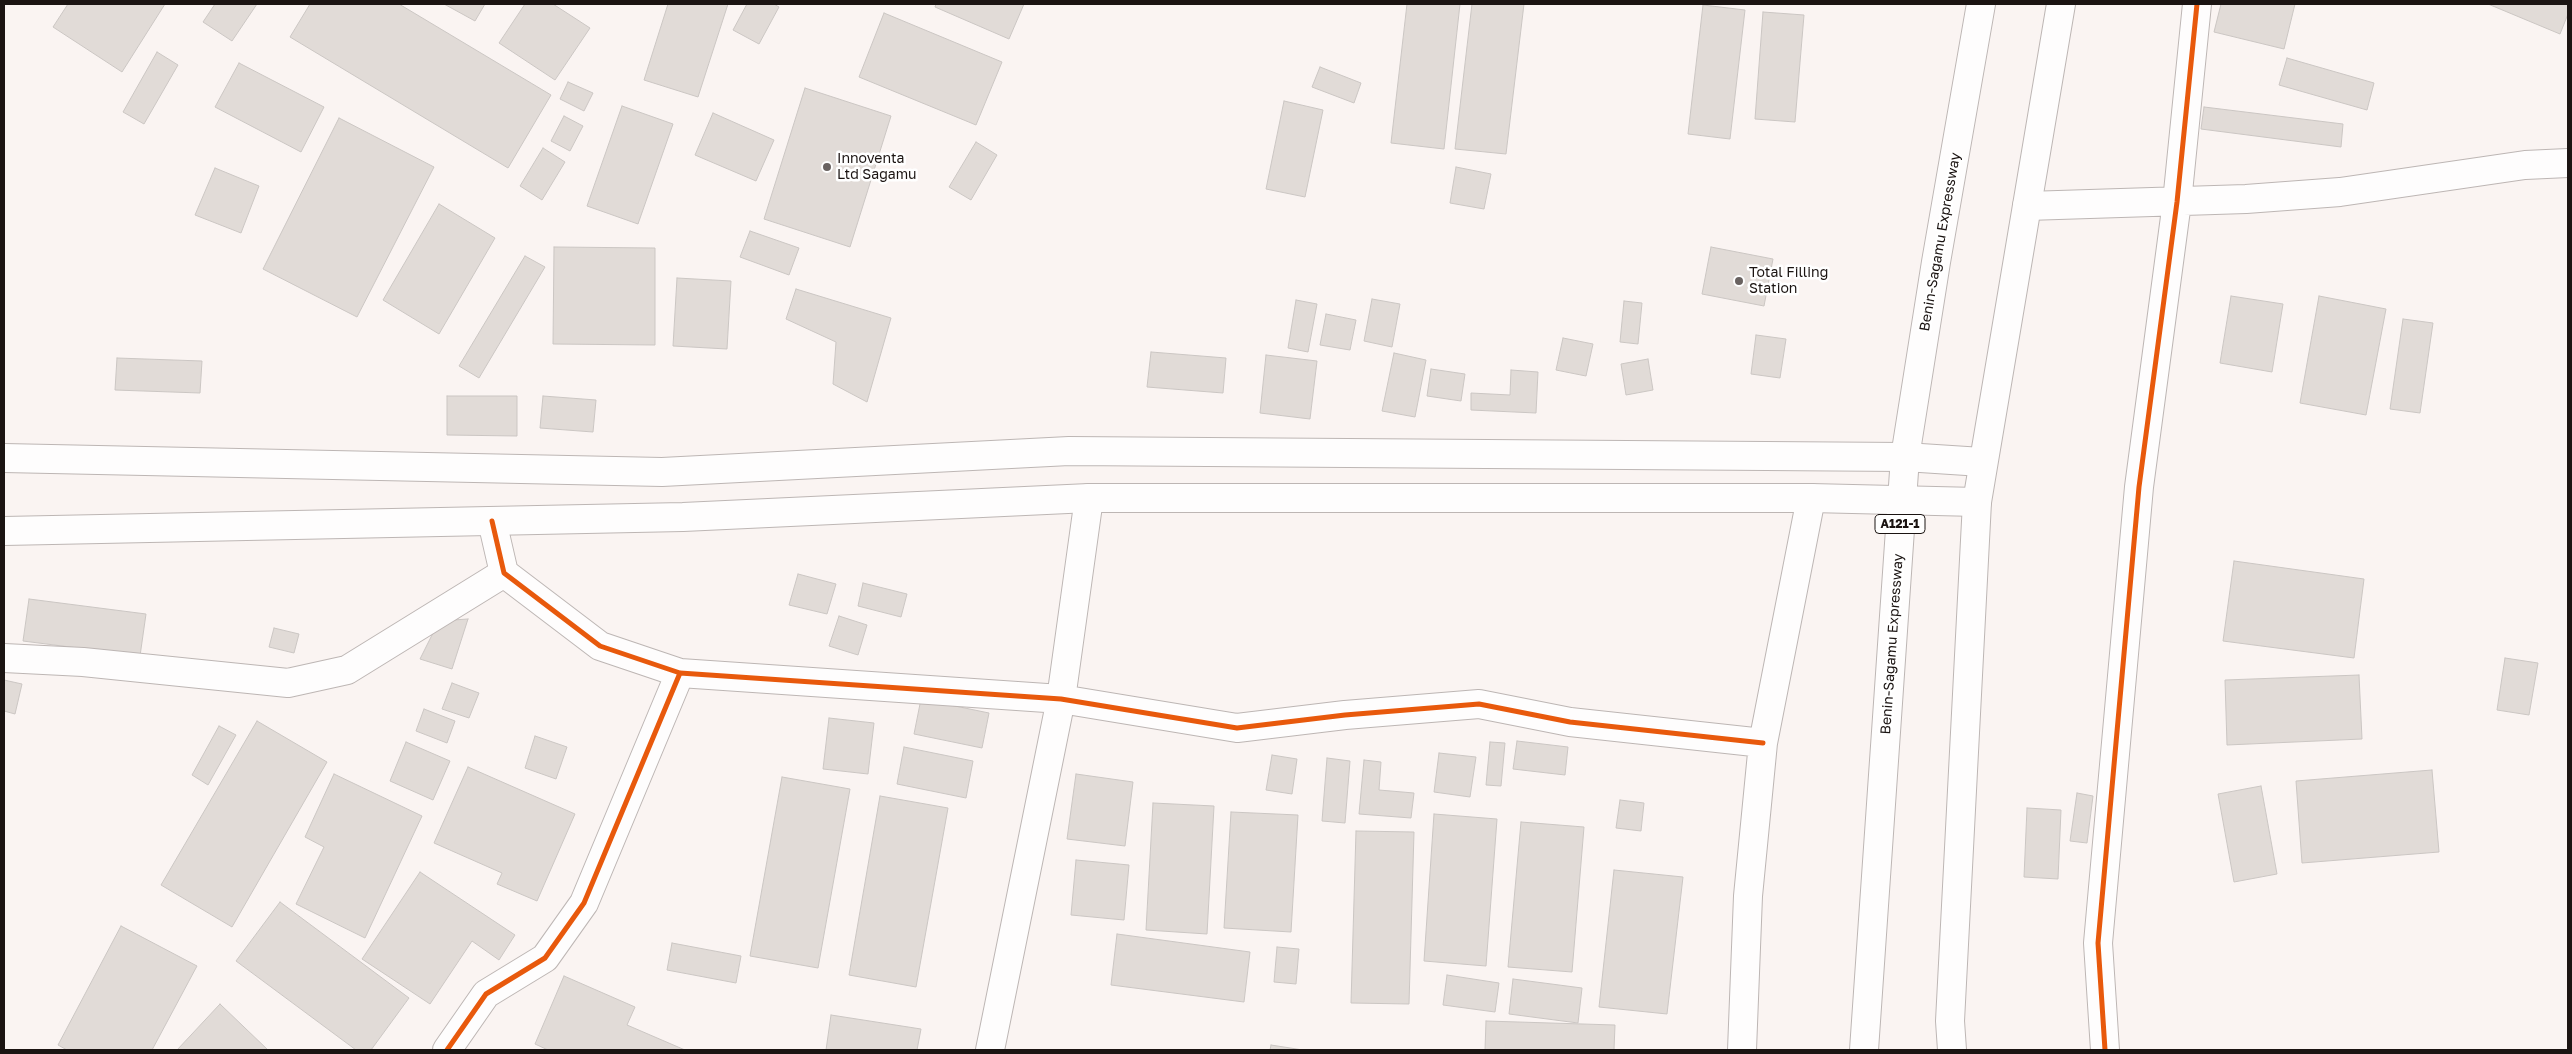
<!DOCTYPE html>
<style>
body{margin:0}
#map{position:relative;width:2572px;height:1054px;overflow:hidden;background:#faf4f2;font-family:"Golos Text",sans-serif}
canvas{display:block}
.frame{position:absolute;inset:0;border:5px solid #1b1412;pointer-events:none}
</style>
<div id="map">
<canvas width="2572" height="1054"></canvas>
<div class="frame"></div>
</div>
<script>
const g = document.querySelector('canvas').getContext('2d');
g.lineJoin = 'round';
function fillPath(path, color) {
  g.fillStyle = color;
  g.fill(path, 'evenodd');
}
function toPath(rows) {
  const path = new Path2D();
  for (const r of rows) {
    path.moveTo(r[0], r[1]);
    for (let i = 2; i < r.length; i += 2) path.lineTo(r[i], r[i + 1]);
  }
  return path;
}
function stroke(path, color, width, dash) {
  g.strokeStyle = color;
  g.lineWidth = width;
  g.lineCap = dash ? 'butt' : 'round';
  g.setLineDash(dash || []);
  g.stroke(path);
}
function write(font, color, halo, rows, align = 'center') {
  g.font = font + ' "Golos Text",sans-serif';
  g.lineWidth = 5;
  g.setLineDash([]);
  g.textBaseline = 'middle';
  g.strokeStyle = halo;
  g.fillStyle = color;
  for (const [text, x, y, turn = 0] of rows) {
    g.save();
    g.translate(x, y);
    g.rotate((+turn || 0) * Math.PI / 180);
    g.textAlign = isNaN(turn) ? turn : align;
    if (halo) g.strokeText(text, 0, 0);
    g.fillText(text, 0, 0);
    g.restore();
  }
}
const building = toPath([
 [68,4,165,4,122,72,53,27,68,4],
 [215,4,257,4,232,41,203,22,215,4],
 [310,4,399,4,551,95,508,168,290,37,310,4],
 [444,4,485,4,475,21,444,4],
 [525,4,553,4,590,28,555,80,499,43,525,4],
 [668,4,728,4,698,97,644,80,668,4],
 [747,4,774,4,779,7,759,44,733,30,747,4],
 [936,4,1024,4,1009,39,935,7,936,4],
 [1407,4,1460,4,1444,149,1391,143,1407,4],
 [1472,4,1524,4,1506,154,1455,149,1472,4],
 [2221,4,2295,4,2284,49,2214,32,2221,4],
 [2488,4,2568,4,2568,14,2560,34,2488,4],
 [1703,5,1745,10,1730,139,1688,134,1703,5],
 [1763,12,1804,15,1795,122,1755,119,1763,12],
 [884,13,1002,62,976,125,859,77,884,13],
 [157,52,178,65,144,124,123,112,157,52],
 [2287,58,2374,83,2367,110,2279,85,2287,58],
 [239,63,324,107,301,152,215,107,239,63],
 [1320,67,1361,83,1354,103,1312,87,1320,67],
 [568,82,593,93,584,111,560,99,568,82],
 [805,88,891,116,850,247,764,219,805,88],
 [1284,101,1323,110,1305,197,1266,189,1284,101],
 [622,106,673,124,638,224,587,206,622,106],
 [2204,107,2343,124,2341,147,2201,129,2204,107],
 [713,113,774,140,756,181,695,155,713,113],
 [564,116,583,126,570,151,551,141,564,116],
 [339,118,434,167,357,317,263,269,339,118],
 [976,142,997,155,971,200,949,187,976,142],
 [543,148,565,162,542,200,520,186,543,148],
 [1456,167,1491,174,1484,209,1450,203,1456,167],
 [215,168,259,186,241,233,195,215,215,168],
 [439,204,495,238,439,334,383,300,439,204],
 [750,231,799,248,789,275,740,257,750,231],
 [554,247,655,248,655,345,553,344,554,247],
 [1711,247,1773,259,1764,306,1702,294,1711,247],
 [525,256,545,267,479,378,459,366,525,256],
 [677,278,731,281,727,349,673,346,677,278],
 [796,289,891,318,867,402,833,384,836,342,786,319,796,289],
 [2231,296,2283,304,2272,372,2220,363,2231,296],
 [2319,296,2386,309,2366,415,2300,403,2319,296],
 [1372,299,1400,304,1392,347,1364,341,1372,299],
 [1296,300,1317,304,1308,352,1288,348,1296,300],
 [1624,301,1642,303,1638,344,1620,342,1624,301],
 [1326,314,1356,320,1350,350,1320,345,1326,314],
 [2403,319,2433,323,2420,413,2390,409,2403,319],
 [1756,335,1786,339,1780,378,1751,374,1756,335],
 [1563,338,1593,344,1586,376,1556,370,1563,338],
 [1151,352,1226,358,1223,393,1147,387,1151,352],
 [1394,353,1426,360,1415,417,1382,411,1394,353],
 [1266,355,1317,361,1310,419,1260,413,1266,355],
 [117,358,202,361,200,393,115,390,117,358],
 [1648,359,1653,390,1626,395,1621,364,1648,359],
 [1431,369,1465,374,1461,401,1427,396,1431,369],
 [1511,370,1538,372,1536,413,1471,410,1471,393,1510,395,1511,370],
 [447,396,517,396,517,436,447,435,447,396],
 [543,396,596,400,593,432,540,428,543,396],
 [2234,561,2364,579,2354,658,2223,641,2234,561],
 [798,574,836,584,827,614,789,605,798,574],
 [863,583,907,594,901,617,858,606,863,583],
 [29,599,146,614,140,656,23,641,29,599],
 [839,616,867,625,858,655,829,646,839,616],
 [468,619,452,669,420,659,439,621,468,619],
 [274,628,299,634,294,653,269,647,274,628],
 [2505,658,2538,663,2529,715,2497,710,2505,658],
 [2359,675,2362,739,2227,745,2225,680,2359,675],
 [4,680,22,684,15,714,4,711,4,680],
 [452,683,479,693,469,718,442,709,452,683],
 [921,699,989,713,982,748,914,734,921,699],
 [424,709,455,721,447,743,416,731,424,709],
 [829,718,874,723,868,774,823,769,829,718],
 [257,721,327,762,232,927,161,885,257,721],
 [219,726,236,735,208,785,192,775,219,726],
 [535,736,567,747,556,779,525,768,535,736],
 [1517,741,1568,747,1565,775,1513,769,1517,741],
 [406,742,450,761,433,800,390,781,406,742],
 [1490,742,1505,743,1501,786,1486,785,1490,742],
 [904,747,973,761,966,798,897,784,904,747],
 [1439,753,1476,757,1470,797,1434,792,1439,753],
 [1272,755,1297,759,1292,794,1266,790,1272,755],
 [1327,758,1350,761,1345,823,1322,821,1327,758],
 [1364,760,1381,762,1379,790,1414,793,1411,818,1359,814,1364,760],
 [468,767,575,814,537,901,497,884,502,873,434,843,468,767],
 [2432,770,2439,852,2302,863,2296,781,2432,770],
 [334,774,422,816,365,938,296,904,324,847,305,837,334,774],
 [1076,774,1133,782,1125,846,1067,839,1076,774],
 [782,777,850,789,818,968,750,956,782,777],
 [2261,786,2277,874,2234,882,2218,794,2261,786],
 [2077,793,2093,796,2087,843,2070,841,2077,793],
 [880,796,948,808,916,987,849,975,880,796],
 [1620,800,1644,803,1641,831,1616,828,1620,800],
 [1153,803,1214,806,1207,934,1146,930,1153,803],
 [2027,808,2061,810,2058,879,2024,877,2027,808],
 [1231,812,1298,815,1291,932,1224,928,1231,812],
 [1434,814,1497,819,1486,966,1424,961,1434,814],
 [1521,822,1584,827,1572,972,1508,967,1521,822],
 [1356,831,1414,832,1409,1004,1351,1003,1356,831],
 [1076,860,1129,865,1124,920,1071,915,1076,860],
 [1614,870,1683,877,1667,1014,1599,1007,1614,870],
 [420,872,515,935,499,960,472,941,430,1004,362,959,420,872],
 [280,902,409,998,371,1050,356,1050,236,961,280,902],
 [121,926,197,966,152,1050,67,1050,58,1045,121,926],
 [1117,934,1250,952,1244,1002,1111,985,1117,934],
 [672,943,741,956,736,983,667,970,672,943],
 [1277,947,1299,949,1296,984,1274,982,1277,947],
 [1447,975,1499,983,1495,1012,1443,1005,1447,975],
 [564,976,635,1007,627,1025,685,1050,548,1050,535,1044,564,976],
 [1513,979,1582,988,1578,1023,1509,1014,1513,979],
 [220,1004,268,1050,177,1050,220,1004],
 [831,1015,921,1029,917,1050,826,1050,831,1015],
 [1486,1021,1615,1025,1614,1050,1485,1050,1486,1021],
 [1271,1045,1303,1050,1270,1050,1271,1045]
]);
fillPath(building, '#e1dbd7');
stroke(building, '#cbc6c3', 1);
const minor = toPath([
 [2027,206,2246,199,2340,192,2525,165,2568,163],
 [492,521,504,573,600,646,680,673,1061,699,1237,728,1345,715,1479,704,1570,722,1763,743],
 [4,658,83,662,288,683,347,670,504,573],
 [447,1050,486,994,545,958,584,903,680,673],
 [990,1050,1061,699,1089,498],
 [1742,1050,1748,896,1763,743,1811,498],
 [2105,1050,2098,943,2139,487,2177,202,2197,4]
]);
const major = toPath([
 [4,458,662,472,1069,451,1905,457,1982,462],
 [4,531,683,517,1089,498,1811,498,1977,502]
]);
const highway = toPath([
 [1864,1050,1905,457,1936,262,1981,4],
 [1952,1050,1950,1021,1977,502,2061,4]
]);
stroke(minor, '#bdb6b4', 30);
stroke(major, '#bdb6b4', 30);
stroke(highway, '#bdb6b4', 30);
stroke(minor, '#fefdfd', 28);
stroke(major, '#fefdfd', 28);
stroke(highway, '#fefdfd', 28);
stroke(toPath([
 [492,521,504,573,600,646,680,673,1061,699,1237,728,1345,715,1479,704,1570,722,1763,743],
 [447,1050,486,994,545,958,584,903,680,673],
 [2105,1050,2098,943,2139,487,2177,202,2197,4]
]), '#e8590c', 5);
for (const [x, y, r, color] of [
 [827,167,5,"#696260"],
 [1739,281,5,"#696260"]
]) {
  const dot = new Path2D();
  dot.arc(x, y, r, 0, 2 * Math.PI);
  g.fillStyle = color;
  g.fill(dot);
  stroke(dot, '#fff', 2);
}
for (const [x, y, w] of [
 [1900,524,50]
]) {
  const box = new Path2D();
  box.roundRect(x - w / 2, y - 9.5, w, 19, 4);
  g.fillStyle = '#fff';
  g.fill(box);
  stroke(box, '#1b1412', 1);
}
write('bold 12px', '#1b1412', null, [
 ["A121-1",1900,524]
]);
write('14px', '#1b1412', '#fff', [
 ["Innoventa",837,159],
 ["Ltd Sagamu",837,175],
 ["Total Filling",1749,273],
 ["Station",1749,289]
], 'left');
write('14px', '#1b1412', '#fff', [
 ["Benin-Sagamu Expressway",1940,242,-80],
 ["Benin-Sagamu Expressway",1892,644,-86]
]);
</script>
